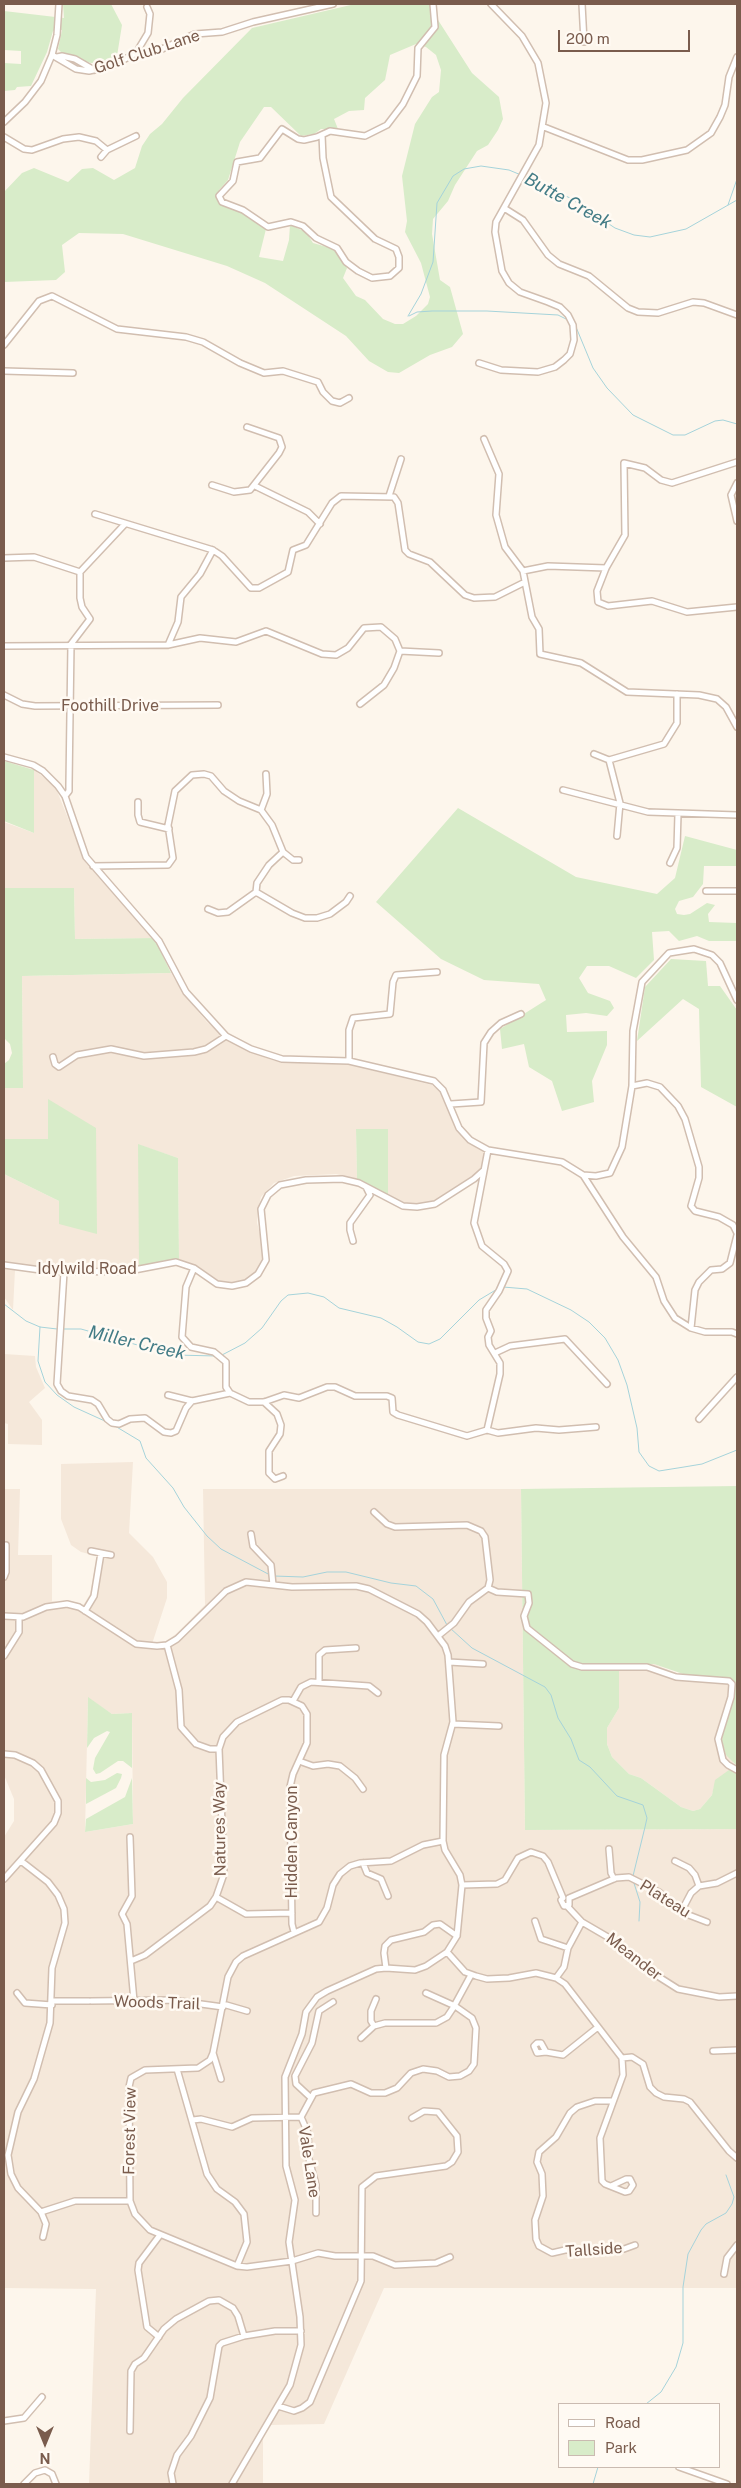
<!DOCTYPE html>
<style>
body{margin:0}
#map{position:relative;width:741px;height:2488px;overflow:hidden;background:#fdf6ec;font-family:"Public Sans",sans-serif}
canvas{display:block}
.frame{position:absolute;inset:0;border:5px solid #7a5c4d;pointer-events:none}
.legend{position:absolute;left:558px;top:2403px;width:162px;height:65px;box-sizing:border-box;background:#fffaf3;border:1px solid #cabbb1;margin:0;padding:6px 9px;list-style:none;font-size:15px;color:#7a5c4d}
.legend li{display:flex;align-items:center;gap:10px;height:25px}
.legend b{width:25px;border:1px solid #cabbb1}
.north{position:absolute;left:20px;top:2418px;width:50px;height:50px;-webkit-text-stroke:4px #fffaf3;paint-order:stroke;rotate:180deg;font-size:14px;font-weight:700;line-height:20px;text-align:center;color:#7a5c4d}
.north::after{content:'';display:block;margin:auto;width:18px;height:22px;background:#7a5c4d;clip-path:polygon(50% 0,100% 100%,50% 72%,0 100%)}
.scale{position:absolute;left:558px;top:30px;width:132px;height:22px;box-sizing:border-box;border:2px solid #7a5c4d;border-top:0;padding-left:6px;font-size:15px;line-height:18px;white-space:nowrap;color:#7a5c4d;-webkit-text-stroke:4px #fffaf3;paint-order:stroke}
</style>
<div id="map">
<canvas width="741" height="2488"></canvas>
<div class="frame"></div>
<ul class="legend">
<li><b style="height:6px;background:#fff"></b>Road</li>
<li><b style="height:14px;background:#d8ecc9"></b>Park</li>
</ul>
<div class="north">N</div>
<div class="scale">200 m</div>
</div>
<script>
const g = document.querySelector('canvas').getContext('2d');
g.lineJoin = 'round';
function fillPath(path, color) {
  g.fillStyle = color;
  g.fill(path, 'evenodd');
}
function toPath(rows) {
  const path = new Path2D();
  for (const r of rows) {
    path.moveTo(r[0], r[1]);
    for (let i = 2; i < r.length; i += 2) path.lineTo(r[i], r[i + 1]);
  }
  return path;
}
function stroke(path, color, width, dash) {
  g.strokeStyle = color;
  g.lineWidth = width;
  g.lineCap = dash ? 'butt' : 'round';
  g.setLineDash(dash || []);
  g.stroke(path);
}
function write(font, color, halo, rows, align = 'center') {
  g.font = font + ' "Public Sans",sans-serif';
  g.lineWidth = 5;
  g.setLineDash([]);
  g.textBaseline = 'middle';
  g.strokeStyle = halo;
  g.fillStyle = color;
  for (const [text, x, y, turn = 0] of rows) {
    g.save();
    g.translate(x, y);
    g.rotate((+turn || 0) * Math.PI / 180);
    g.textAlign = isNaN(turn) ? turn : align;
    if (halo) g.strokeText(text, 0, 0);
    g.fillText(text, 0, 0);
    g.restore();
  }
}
fillPath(toPath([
 [34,770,55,786,86,863,154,938,75,939,74,888,4,888,4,822,34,833],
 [171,973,185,996,207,1022,231,1042,251,1052,275,1061,347,1064,432,1085,442,1094,455,1128,468,1143,485,1152,482,1166,476,1175,434,1201,420,1204,402,1203,388,1195,388,1129,356,1129,357,1179,336,1174,294,1176,274,1183,261,1197,258,1210,257,1223,264,1247,264,1258,258,1271,248,1280,232,1284,217,1282,193,1264,179,1260,178,1158,139,1145,139,1267,73,1271,41,1269,4,1262,4,1174,59,1201,97,1234,48,1100,48,1139,4,1139,4,1088,23,1087,22,976],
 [4,1268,15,1270,13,1310,4,1297],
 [4,1341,4,1354,35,1356,36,1367,45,1388,29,1402,42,1420,42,1445,8,1444,8,1424,4,1423],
 [133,1462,129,1533,153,1557,167,1582,167,1598,152,1644,166,1641,176,1634,205,1605,203,1489,521,1489,525,1830,737,1829,737,2288,384,2288,324,2424,270,2425,263,2437,263,2484,89,2484,96,2289,4,2288,4,1837,14,1821,14,1799,4,1775,4,1489,20,1489,18,1555,52,1555,52,1601,80,1606,84,1604,90,1594,97,1556,81,1552,71,1545,61,1519,61,1464],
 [88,1698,112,1714,132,1713,133,1824,85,1832],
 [619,1664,654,1664,676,1673,731,1679,734,1685,733,1763,737,1766,737,1773,716,1780,712,1795,700,1809,693,1811,681,1807,641,1778,629,1774,612,1757,607,1744,607,1728,619,1708]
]), '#f5e8da');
fillPath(toPath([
 [63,4,111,4,122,25,117,56,111,62,102,63,91,63,63,54,58,49,62,30,53,31,47,52,31,86,17,87,15,90,4,91,4,63,21,64,21,51,4,50,4,11,64,18],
 [355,4,436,4,438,20,472,73,499,97,503,119,498,130,488,145,477,151,455,185,448,201,433,219,432,234,440,280,450,287,463,334,452,347,430,355,399,373,388,372,369,361,346,336,265,283,227,266,123,234,79,233,62,245,65,272,56,280,4,282,4,192,22,173,34,168,68,182,82,169,93,168,114,180,135,168,142,146,150,134,162,124,183,98,252,28],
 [416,44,426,47,436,55,441,70,439,92,432,97,415,124,402,176,407,221,405,232,421,263,430,297,428,304,416,316,403,324,395,324,383,319,365,300,356,296,343,278,347,268,334,249,313,243,306,232,290,225,289,240,283,261,259,257,266,229,242,212,218,203,219,190,228,180,240,142,264,107,271,107,301,136,314,134,321,129,338,129,334,119,349,111,364,110,365,98,385,80,390,55],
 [4,761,34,770,34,833,4,821],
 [458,808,576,877,657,894,675,878,685,836,737,850,737,866,704,866,703,884,693,897,679,901,675,909,677,914,684,915,690,914,707,903,715,905,708,914,709,922,737,923,737,941,709,941,697,936,679,941,669,931,652,932,654,960,636,978,609,966,587,966,579,978,588,993,610,1001,614,1008,607,1016,586,1013,566,1015,567,1032,607,1031,607,1045,592,1081,594,1102,562,1111,552,1081,529,1067,524,1044,502,1049,500,1029,546,1000,539,984,484,980,441,959,376,902],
 [4,888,74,888,75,939,154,938,171,973,22,976,23,1088,4,1088,4,1064,9,1060,12,1053,10,1044,4,1038],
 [671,959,706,961,708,986,720,986,737,1010,737,1107,701,1087,699,1009,683,999,637,1041,645,987],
 [48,1099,96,1128,97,1234,59,1224,59,1201,4,1174,4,1139,48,1139],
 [356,1129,388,1129,388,1195,357,1179],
 [138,1144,178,1158,179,1260,166,1260,139,1267],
 [737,1486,737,1766,726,1755,722,1740,734,1685,731,1679,725,1677,689,1676,654,1664,619,1664,619,1708,607,1728,607,1744,612,1757,629,1774,641,1778,681,1807,693,1811,700,1809,712,1795,715,1780,729,1770,736,1772,737,1829,525,1830,521,1489],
 [88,1697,112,1714,132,1713,132,1768,123,1761,118,1761,100,1773,96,1774,93,1769,95,1758,110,1732,107,1731,94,1738,87,1748],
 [117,1773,122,1774,121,1778,116,1788,86,1804,86,1778,91,1782,105,1780],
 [132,1778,133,1824,85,1832,86,1819,125,1797]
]), '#d8ecc9');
stroke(toPath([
 [525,177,570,198,615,228,634,235,650,237,686,229,737,200],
 [728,205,737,179],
 [408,316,421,294,433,262,437,203,453,176,464,169,481,166,509,170,521,175],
 [409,316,417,312,432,311,487,311,558,315,568,320],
 [576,327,593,368,607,388,633,415,673,435,685,435,715,421,723,420,737,424],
 [503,1287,527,1289,571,1310,589,1322,605,1338,618,1360,627,1385,637,1428,639,1452,649,1466,659,1471,684,1467,702,1464,737,1450],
 [4,1304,26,1321,40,1327,57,1329],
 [40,1327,38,1361,45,1382,57,1395,74,1407,107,1422],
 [61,1329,81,1329,141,1346,161,1347,175,1355,216,1356],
 [222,1355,245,1343,262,1328,281,1301,288,1295,308,1293,324,1297,339,1308,381,1318,397,1327,418,1342,429,1344,440,1339,479,1300,499,1288],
 [115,1426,140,1441,146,1458,173,1488,184,1507,207,1536,221,1549,270,1575],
 [274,1576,303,1577,327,1572,346,1572,391,1583,416,1586,433,1599,447,1625],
 [450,1628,472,1648,545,1687,551,1695,558,1718,571,1739,579,1760,590,1767,617,1796,643,1805,647,1818,645,1827,633,1876],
 [633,1880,640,1902,639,1921],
 [646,2404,661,2392,676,2367,683,2343,683,2287,688,2254,701,2230,706,2224,726,2213,732,2204,734,2197,726,2175],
 [593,2484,598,2467]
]), '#a5d3da', 1);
const minor = toPath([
 [582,4,584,42],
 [136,53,148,33,150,14,147,7],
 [52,55,76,69,89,71,112,66,136,53,162,49,195,34,222,32,253,22,333,4],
 [57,57,62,56,75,59,94,70],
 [4,122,25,102,41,81,52,55,57,35,59,4],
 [544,127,628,160,642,160,687,150,711,133,720,117,725,105,729,77,737,57],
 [322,135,323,158,331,197,375,239,396,249,399,257,399,268,390,276,372,278,358,271,346,262,337,248,316,238,303,226,291,222,268,227,243,210,222,202,219,196,233,181,237,162,260,158,282,129,298,139,304,140,317,137,330,131,365,136,387,125,403,104,417,76,418,48,435,27,433,4],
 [4,137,24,149,32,150,63,139,79,137,96,141,107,150,136,136],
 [101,157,107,150],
 [504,208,523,220,548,255,559,264,589,276,628,308,638,312,658,313,693,302,704,303,737,315],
 [4,345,39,301,52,296,117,329,186,337,203,342,240,363,264,373,283,371,318,382,323,392,332,401,340,403,349,398],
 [479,363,501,370,538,372,555,367,564,360,570,354,574,340,573,325,568,315,560,307,548,302,520,292,509,283,502,271,495,232,496,222,539,145,546,103,538,63,522,36,491,4],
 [4,371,73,373],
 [484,439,499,474,496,515,505,547,523,571,532,617,539,629,540,654,581,663,627,692,699,695,717,699,726,707,737,727],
 [737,462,672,483,661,480,645,468,624,463,625,535,606,568,597,591,598,602,608,606,652,601,687,612,737,607],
 [737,483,731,495,737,521],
 [212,485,234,492,250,490,279,453,282,447,279,438,247,427],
 [255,486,308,512,320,524],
 [389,496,401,459],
 [95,514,213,550],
 [4,558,34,557,80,572],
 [523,571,548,566,606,568],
 [80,572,125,524],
 [168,645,178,622,181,597,200,574,213,550,222,556,251,588,259,588,288,572,293,550,306,545,332,503,341,496,394,497,398,503,405,550,409,554,430,562,465,595,474,598,495,597,525,582],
 [4,646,168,645,200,638,236,642,266,631,322,654,336,655,348,648,364,628,381,627,395,639,400,651,394,668,384,685,360,704],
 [400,651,439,653],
 [4,695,22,704,35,706,218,705],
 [594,754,609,760,664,744,677,723,677,694],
 [4,757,33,765,43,771,58,786,65,796,86,857,159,941,186,992,226,1036,251,1049,282,1059,349,1061,434,1081,443,1090,459,1128,470,1140,488,1150,562,1162,583,1175,623,1237,656,1277,664,1301,675,1318,691,1328,705,1332,732,1332,737,1334],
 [609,760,620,803,617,836],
 [563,790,648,812,737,815],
 [65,796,69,791,69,784,71,644,90,619,82,607,80,598,80,572],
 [138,802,138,815,140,822,169,829],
 [261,810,267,794,266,774],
 [670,863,677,848,678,814],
 [93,866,168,865,173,858,168,825,175,791,192,775,204,774,211,776,224,791,239,801,261,810,272,825,283,852,293,860,299,860],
 [706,891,737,891],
 [256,892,292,913,305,918,317,918,330,914,346,902,350,896],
 [256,892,257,883,269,865,283,852],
 [208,909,218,913,228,912,256,892],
 [53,1057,55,1064,59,1067,77,1055,111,1049,144,1056,194,1052,206,1049,226,1036],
 [349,1061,349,1030,353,1018,390,1014,393,982,396,975,437,972],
 [632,1086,647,1083,660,1087,678,1106,685,1119,699,1167,699,1178,691,1206,695,1211,719,1217,733,1225,737,1233],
 [451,1104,481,1102,484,1043,491,1032,501,1023,521,1014],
 [583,1175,596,1176,610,1173,622,1147,632,1086,633,1031,642,982,669,953,694,949,712,955,720,963,737,1000],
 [353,1241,350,1230,350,1223,370,1195,366,1187],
 [4,1265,48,1271,79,1272,129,1271,176,1262,194,1268,217,1284,232,1286,246,1283,258,1274,266,1260,261,1209,268,1195,280,1185,306,1180,342,1179,359,1183,403,1206,417,1207,435,1204,474,1179,484,1170],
 [194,1268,186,1287,182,1337,191,1347,214,1352,226,1362,226,1387,230,1393,249,1402,264,1402,284,1395,299,1398,327,1387,335,1387,355,1396,387,1396,392,1398,393,1412,398,1415,467,1436,487,1430],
 [64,1272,57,1384,61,1391,68,1396,92,1400,98,1404,107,1419,112,1423,119,1424,130,1419,145,1418,164,1432,171,1433,176,1431,186,1408,192,1401],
 [691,1328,695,1290,699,1282,711,1270,722,1269,730,1263,737,1235],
 [495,1353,510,1346,565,1339,607,1384],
 [168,1395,192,1401,230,1393],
 [264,1402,277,1414,281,1425,280,1434,269,1451,269,1473,275,1479,283,1476],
 [699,1419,737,1377],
 [487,1430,500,1374,500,1363,489,1345,488,1337,491,1331,486,1318,486,1310,499,1291,508,1271,504,1264,482,1246,474,1223,488,1150],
 [487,1430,498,1433,536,1428,559,1430,596,1427],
 [374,1512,387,1524,395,1527,467,1525,481,1531,485,1537,490,1580,488,1588,469,1602,454,1623,438,1636],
 [251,1534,253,1546,271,1565,273,1585],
 [91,1551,111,1555],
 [4,1577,6,1572,6,1545],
 [488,1588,497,1592,528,1594,529,1603,524,1616,527,1628,572,1664,582,1667,647,1667,676,1677,729,1681,732,1684,731,1697,718,1739,723,1760,728,1765,737,1770],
 [85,1611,94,1596,101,1553],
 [4,1616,23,1617,46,1607,67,1604,79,1607,136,1644,157,1646,167,1645,177,1639,226,1591,246,1582,292,1587,356,1586,369,1589,418,1614,427,1622,445,1646,448,1655,453,1722,444,1755,443,1841,445,1850,460,1875,462,1885,457,1936,447,1952,426,1966,415,1970,386,1968,376,1969,327,1991,317,1997,306,2012,302,2034,285,2077,286,2166,295,2200,289,2242,300,2317,301,2345,290,2385,232,2484],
 [167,1645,179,1690,181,1727,196,1744,210,1749,219,1749],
 [4,1656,19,1632,19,1617],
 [449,1662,483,1664],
 [319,1682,319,1655,325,1650,356,1648],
 [293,1701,301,1687,311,1682,369,1686,378,1693],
 [453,1724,499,1726],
 [4,1754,15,1755,33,1763,41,1770,58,1801,58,1813,54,1823,4,1879],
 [299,1761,313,1766,328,1764,340,1766,355,1778,363,1789],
 [130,1837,132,1896,122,1914,127,1924,134,2001],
 [443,1841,423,1845,391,1861,360,1863,350,1866,340,1874,333,1885,327,1908,319,1922,243,1956,236,1962,228,1977,213,2053,210,2060,198,2068,145,2070,131,2078,129,2087,130,2201,135,2214,150,2230,237,2266,247,2267,292,2261,318,2253,335,2256,373,2256,395,2265,436,2263,450,2257],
 [609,1849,611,1873,614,1879],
 [21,1861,48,1882,58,1895,64,1909,65,1923,52,1968,50,2023,34,2079,18,2112,8,2155,11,2174,18,2188,41,2212,46,2224,43,2237],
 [675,1861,689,1868,695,1875,699,1886],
 [363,1863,367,1873,381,1879,388,1896],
 [462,1885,497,1884,505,1880,518,1858,531,1852,543,1856,548,1862,563,1898,561,1900,564,1906,569,1905,569,1898],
 [216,1897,246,1914,292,1913],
 [569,1898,616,1878,629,1877,659,1892,681,1912,707,1922],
 [567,1906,582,1922,618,1943,648,1970,678,1989,719,1997,737,1996],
 [681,1912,691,1893,699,1886,717,1883,737,1873],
 [535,1921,541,1939,568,1948],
 [447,1952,465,1972,476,1976,487,1979,509,1978,536,1973,556,1978,565,1984,622,2058,623,2075,600,2138,602,2181,605,2184,625,2192,629,2191,633,2185,630,2179,626,2179,611,2186],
 [131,1961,145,1955,210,1906,216,1897,224,1874,219,1749,223,1737,237,1722,282,1700,289,1700,302,1706,307,1714,307,1743,293,1774,290,1787,292,1924,294,1932],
 [386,1968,384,1953,385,1946,391,1940,424,1932,433,1925,440,1924,457,1936],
 [556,1978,564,1967,568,1948,582,1922],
 [17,1993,25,2003,52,2005],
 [52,2001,89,2001],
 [91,2001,172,2000,223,2007],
 [223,2004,247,2011],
 [374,2026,371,2021,371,2011,376,1999],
 [361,2038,374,2026,385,2023,436,2023,447,2017,453,2008,471,1975],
 [713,2051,737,2050],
 [546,2052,537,2053,534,2046,537,2043,541,2043,546,2052,563,2055,598,2027],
 [213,2053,221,2079],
 [622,2058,632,2057,643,2064,650,2087,656,2093,664,2097,684,2099,690,2102,729,2151,737,2158],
 [177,2069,207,2174,217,2189,235,2202,244,2214,247,2242,237,2266],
 [310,2097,296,2084,295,2076,312,2043,319,2011,333,2002],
 [612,2101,595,2101,577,2107,570,2113,556,2137,539,2152,537,2162,542,2174,543,2196,535,2220,536,2239,539,2246,552,2253,565,2250,624,2249,635,2245],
 [193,2120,201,2119,232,2127,252,2118,301,2117],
 [41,2212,75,2201,130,2201],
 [316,2213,316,2185,309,2159,308,2133,301,2117,314,2093,351,2084,371,2093,385,2093,397,2088,411,2073,423,2069,437,2071,449,2077,460,2076,469,2071,474,2064,476,2028,472,2018,455,2006,426,1993],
 [724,2274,727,2258,737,2245],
 [159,2337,147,2327,138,2270,139,2263,160,2235],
 [278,2406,294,2411,302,2408,310,2402,361,2281,362,2187,376,2176,446,2166,452,2162,458,2152,457,2136,438,2112,424,2111,412,2118],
 [4,2421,24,2418,42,2397],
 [130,2431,131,2371,135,2364,144,2358,164,2329,176,2319,209,2301,219,2300,233,2308,238,2316,244,2336,275,2331,301,2331],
 [679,2467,727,2484],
 [24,2484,35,2473,45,2470,52,2474,56,2484],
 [173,2484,171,2473,177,2455,191,2436,210,2398,219,2346,222,2343,244,2336]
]);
stroke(minor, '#d1beb0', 8);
stroke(minor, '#fff', 5);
write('16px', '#7a5c4d', '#fffaf3', [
 ["Golf Club Lane",147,52,-18],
 ["Foothill Drive",110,706],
 ["Idylwild Road",87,1269],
 ["Natures Way",220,1829,-91],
 ["Hidden Canyon",292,1842,-90],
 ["Plateau",665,1899,32],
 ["Meander",634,1957,38],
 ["Woods Trail",157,2003,2],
 ["Forest View",130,2131,-89],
 ["Vale Lane",309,2162,81],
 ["Tallside",594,2250,-4]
]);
write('italic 18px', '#437c86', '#fffaf3', [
 ["Butte Creek",568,201,29],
 ["Miller Creek",137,1343,13]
]);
</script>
